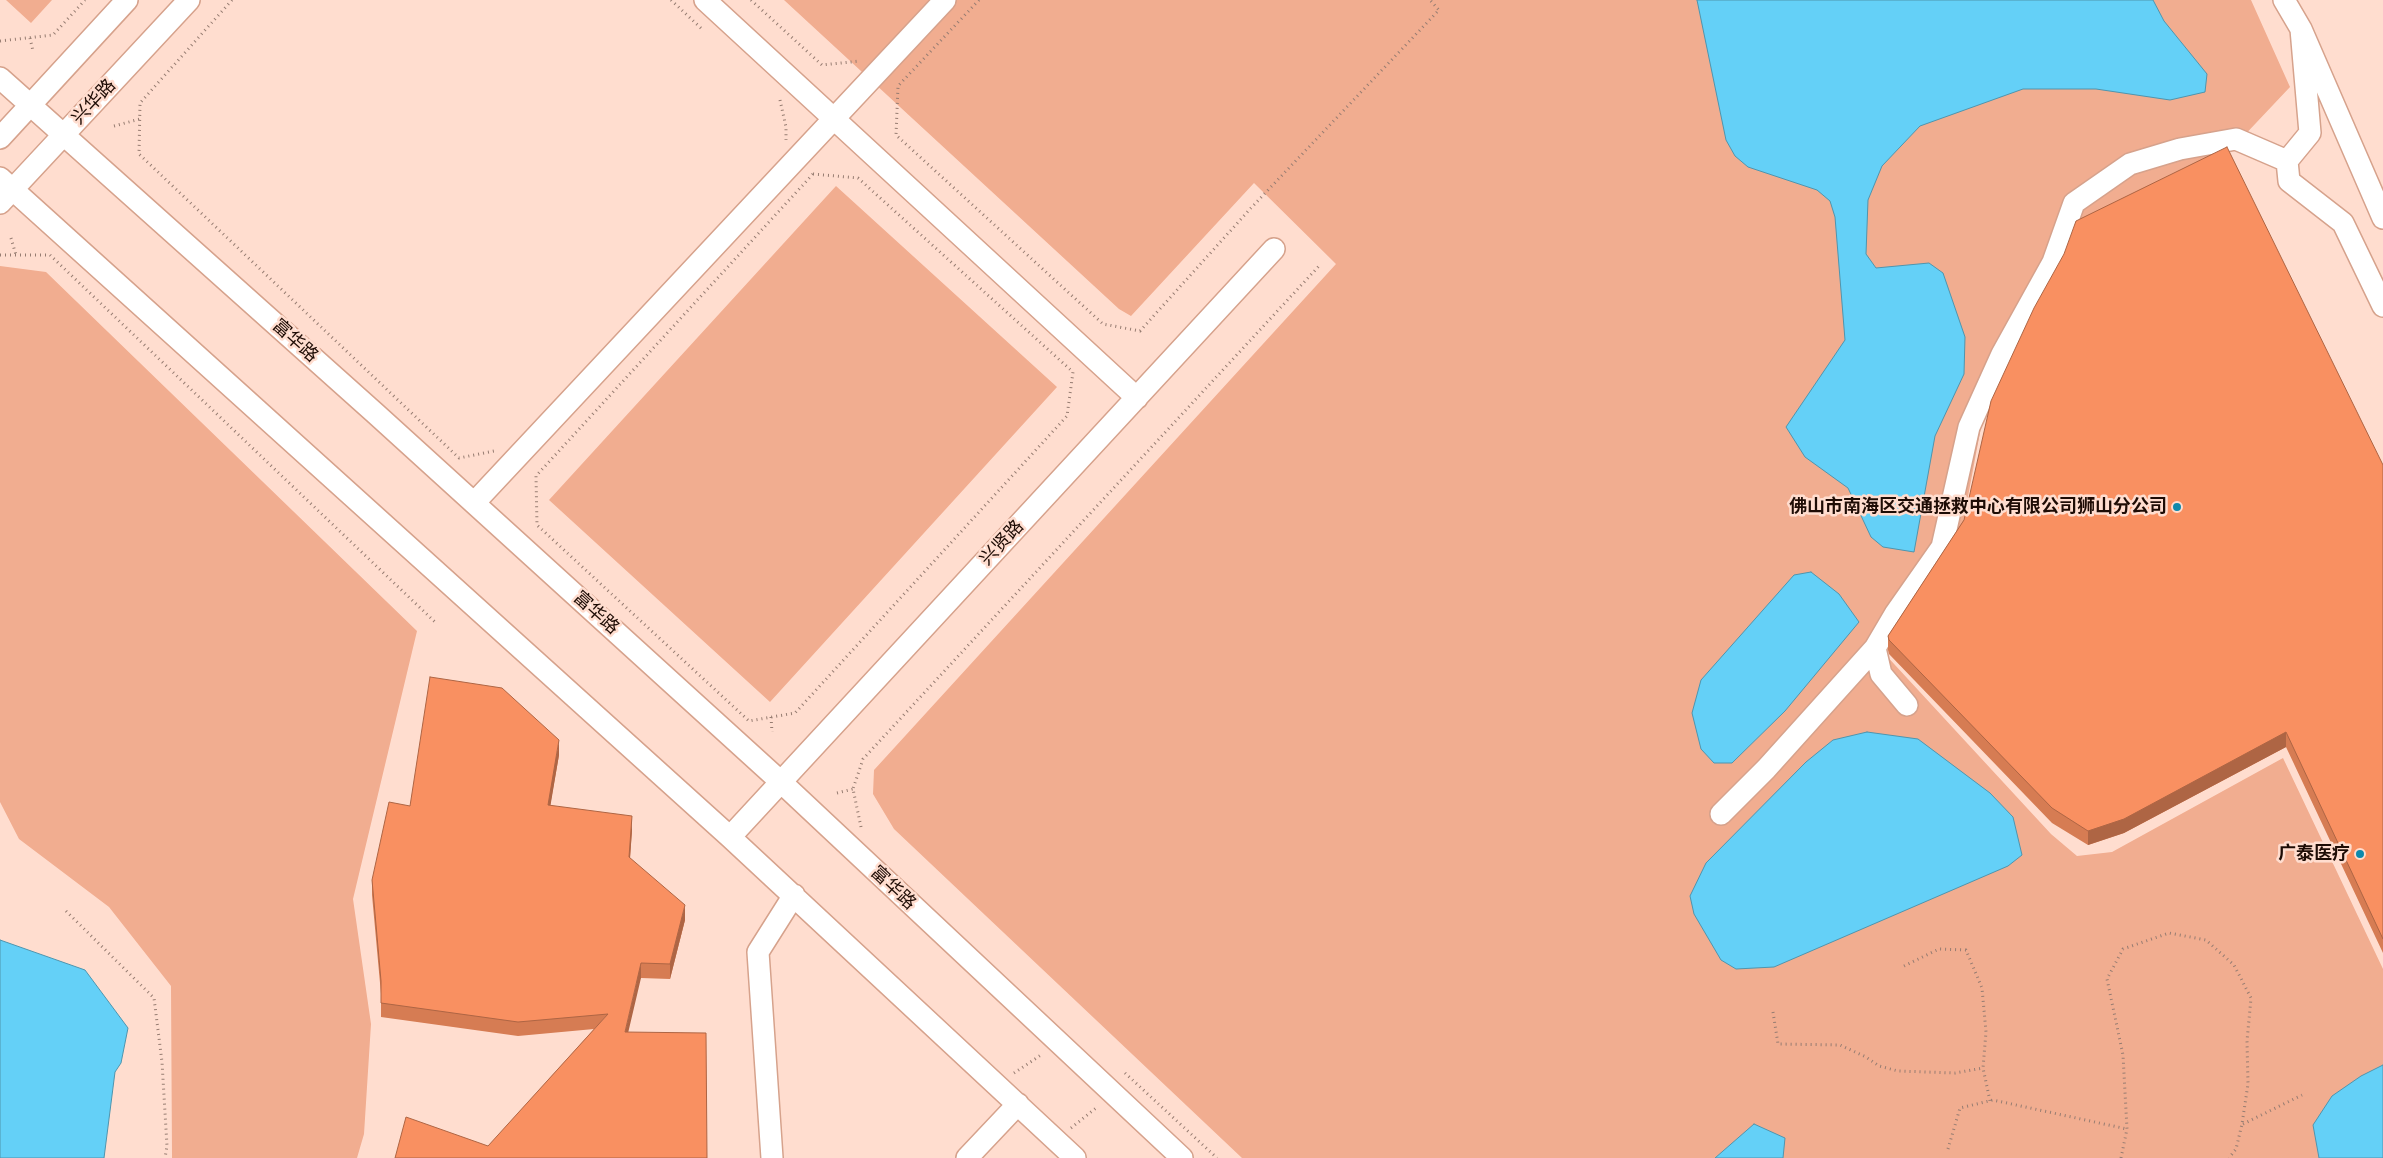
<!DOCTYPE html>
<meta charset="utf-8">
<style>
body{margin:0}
canvas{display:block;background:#ffddcf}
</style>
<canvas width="2383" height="1158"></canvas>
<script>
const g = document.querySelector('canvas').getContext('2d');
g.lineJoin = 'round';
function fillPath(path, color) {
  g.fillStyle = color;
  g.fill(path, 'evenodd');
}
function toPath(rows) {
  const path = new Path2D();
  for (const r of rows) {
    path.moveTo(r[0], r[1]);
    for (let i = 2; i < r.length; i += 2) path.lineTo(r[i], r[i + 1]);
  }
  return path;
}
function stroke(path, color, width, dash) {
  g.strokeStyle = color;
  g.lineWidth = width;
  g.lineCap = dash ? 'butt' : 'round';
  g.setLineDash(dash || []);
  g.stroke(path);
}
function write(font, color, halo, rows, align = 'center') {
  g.font = font + ' "Zilla Slab","Noto Sans SC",serif';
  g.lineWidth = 5;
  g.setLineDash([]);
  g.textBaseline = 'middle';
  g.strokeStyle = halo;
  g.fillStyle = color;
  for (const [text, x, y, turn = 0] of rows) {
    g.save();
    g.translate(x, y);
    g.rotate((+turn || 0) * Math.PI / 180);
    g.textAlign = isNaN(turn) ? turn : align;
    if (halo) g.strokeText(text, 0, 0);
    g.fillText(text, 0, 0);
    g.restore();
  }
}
fillPath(toPath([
 [6,0,52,0,31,23],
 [784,0,2251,0,2290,87,1984,411,1961,534,1883,652,2051,834,2077,856,2112,852,2283,758,2383,969,2383,1158,1242,1158,894,829,873,794,874,770,1336,264,1254,183,1131,316,1119,309],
 [836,186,1057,387,770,702,549,500],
 [0,266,46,272,417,631,353,899,371,1024,364,1134,357,1158,172,1158,171,986,109,907,19,839,0,802]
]), '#f1ad90');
const water = toPath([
 [1697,0,2153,0,2164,21,2207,74,2205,92,2170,100,2096,89,2023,89,1920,126,1882,166,1868,200,1866,254,1876,268,1929,263,1943,273,1965,337,1964,374,1935,436,1914,552,1883,547,1871,537,1848,488,1805,457,1786,427,1845,340,1835,217,1830,201,1817,190,1748,167,1735,156,1726,140,1697,0],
 [1811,572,1839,594,1859,622,1785,711,1732,763,1714,763,1701,749,1692,713,1701,680,1794,575,1811,572],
 [1867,732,1918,739,1990,793,2013,817,2022,855,2008,866,1774,967,1736,969,1721,960,1694,914,1690,896,1706,863,1806,762,1833,740,1867,732],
 [0,940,85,970,128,1028,121,1063,115,1072,104,1158,0,1158,0,940],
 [2383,1065,2383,1158,2319,1158,2313,1125,2332,1096,2361,1076,2383,1065],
 [1754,1124,1785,1138,1783,1158,1715,1158,1754,1124]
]);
fillPath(water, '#64d0f7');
stroke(water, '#4f95ae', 1);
const minor = toPath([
 [705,0,1137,398],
 [2284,0,2301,29,2383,218],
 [2301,29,2310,133,2287,161,2289,181,2343,223,2383,306],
 [0,78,376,414,781,782,1182,1158],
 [0,138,127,0],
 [0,178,730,837,1075,1158],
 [0,203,189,0],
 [474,503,945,0],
 [1907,705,1881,674,1875,648,1895,614,1942,547,1969,427,2002,354,2053,262,2074,203,2130,164,2180,149,2236,139,2287,161],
 [1721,814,1766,769,1875,648],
 [730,837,1274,249],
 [772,1158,758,952,794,895],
 [967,1158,1018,1104]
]);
stroke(minor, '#d6a28c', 24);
stroke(toPath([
 [232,0,140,103,139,154,459,458,494,451],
 [671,0,703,30],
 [751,0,822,65,860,61],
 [979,0,898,86,896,135,1103,324,1140,331,1251,208,1439,10,1430,0],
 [30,38,33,51],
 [0,41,53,35,85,0],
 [780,100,786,127,786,140],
 [114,126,140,119],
 [813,174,858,178,1073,372,1067,416,795,713,749,721,537,525,536,476,813,174],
 [11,238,16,255],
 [0,255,50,255,435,622],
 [771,717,772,732],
 [837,793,853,789],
 [861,827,853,789,863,759,1319,266],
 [66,911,154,998,162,1062,167,1146,165,1158],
 [1904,966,1939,949,1966,950,1982,988,1986,1032,1983,1068,1990,1101],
 [1773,1012,1778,1044,1840,1045,1866,1057,1879,1066,1898,1071,1955,1073,1983,1068],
 [1014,1073,1041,1055],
 [1125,1073,1217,1158],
 [2243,1124,2302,1095],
 [1071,1128,1096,1108],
 [1948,1149,1960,1108,1993,1100,2127,1129],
 [2121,1158,2127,1129,2123,1055,2107,979,2123,949,2169,933,2206,940,2234,965,2251,998,2247,1041,2248,1084,2242,1124,2236,1149,2229,1158]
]), '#967c71', 3, [1, 4]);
stroke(minor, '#fff', 21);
fillPath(toPath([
 [2383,465,2383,953,2286,747,2124,833,2088,845,2052,823,1889,654,1888,650,1888,636,1964,520],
 [559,755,550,806,632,830,630,858,685,920,670,979,641,978,488,1146,594,1029,518,1036,381,1017,381,994,372,895,372,880,410,806]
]), '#d67c53');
fillPath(toPath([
 [2286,732,2286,747,2124,833,2088,845,2088,831],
 [559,740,559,755,548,820,548,805],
 [632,816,632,830,629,872,629,857],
 [685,905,685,920,670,979,670,964],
 [641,963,641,978,625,1046,625,1032]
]), '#ae6544');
const building = toPath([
 [2227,147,2383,465,2383,939,2286,732,2124,819,2088,831,2052,808,1889,640,1888,636,1964,520,1991,401,2034,308,2064,254,2076,221,2227,147],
 [430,677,502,688,559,740,548,805,632,816,629,857,685,905,670,964,641,963,625,1032,706,1033,707,1158,395,1158,406,1117,488,1146,608,1014,518,1022,381,1003,381,981,372,880,389,802,410,806,430,677]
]);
fillPath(building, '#f99061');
stroke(building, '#ae6544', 1);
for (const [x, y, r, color] of [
 [2177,507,5,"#0e89ac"],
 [2360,854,5,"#0e89ac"]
]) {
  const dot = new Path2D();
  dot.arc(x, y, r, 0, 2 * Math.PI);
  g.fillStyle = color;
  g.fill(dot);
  stroke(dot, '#ffddcf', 2);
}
write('18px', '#1e0c05', '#ffddcf', [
 ["兴华路",94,102,-47],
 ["富华路",295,341,42],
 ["兴贤路",1002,543,-47],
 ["富华路",596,613,42],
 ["富华路",893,888,43]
]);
write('bold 18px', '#1e0c05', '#ffddcf', [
 ["佛山市南海区交通拯救中心有限公司狮山分公司",2167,507],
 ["广泰医疗",2350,854]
], 'right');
</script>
